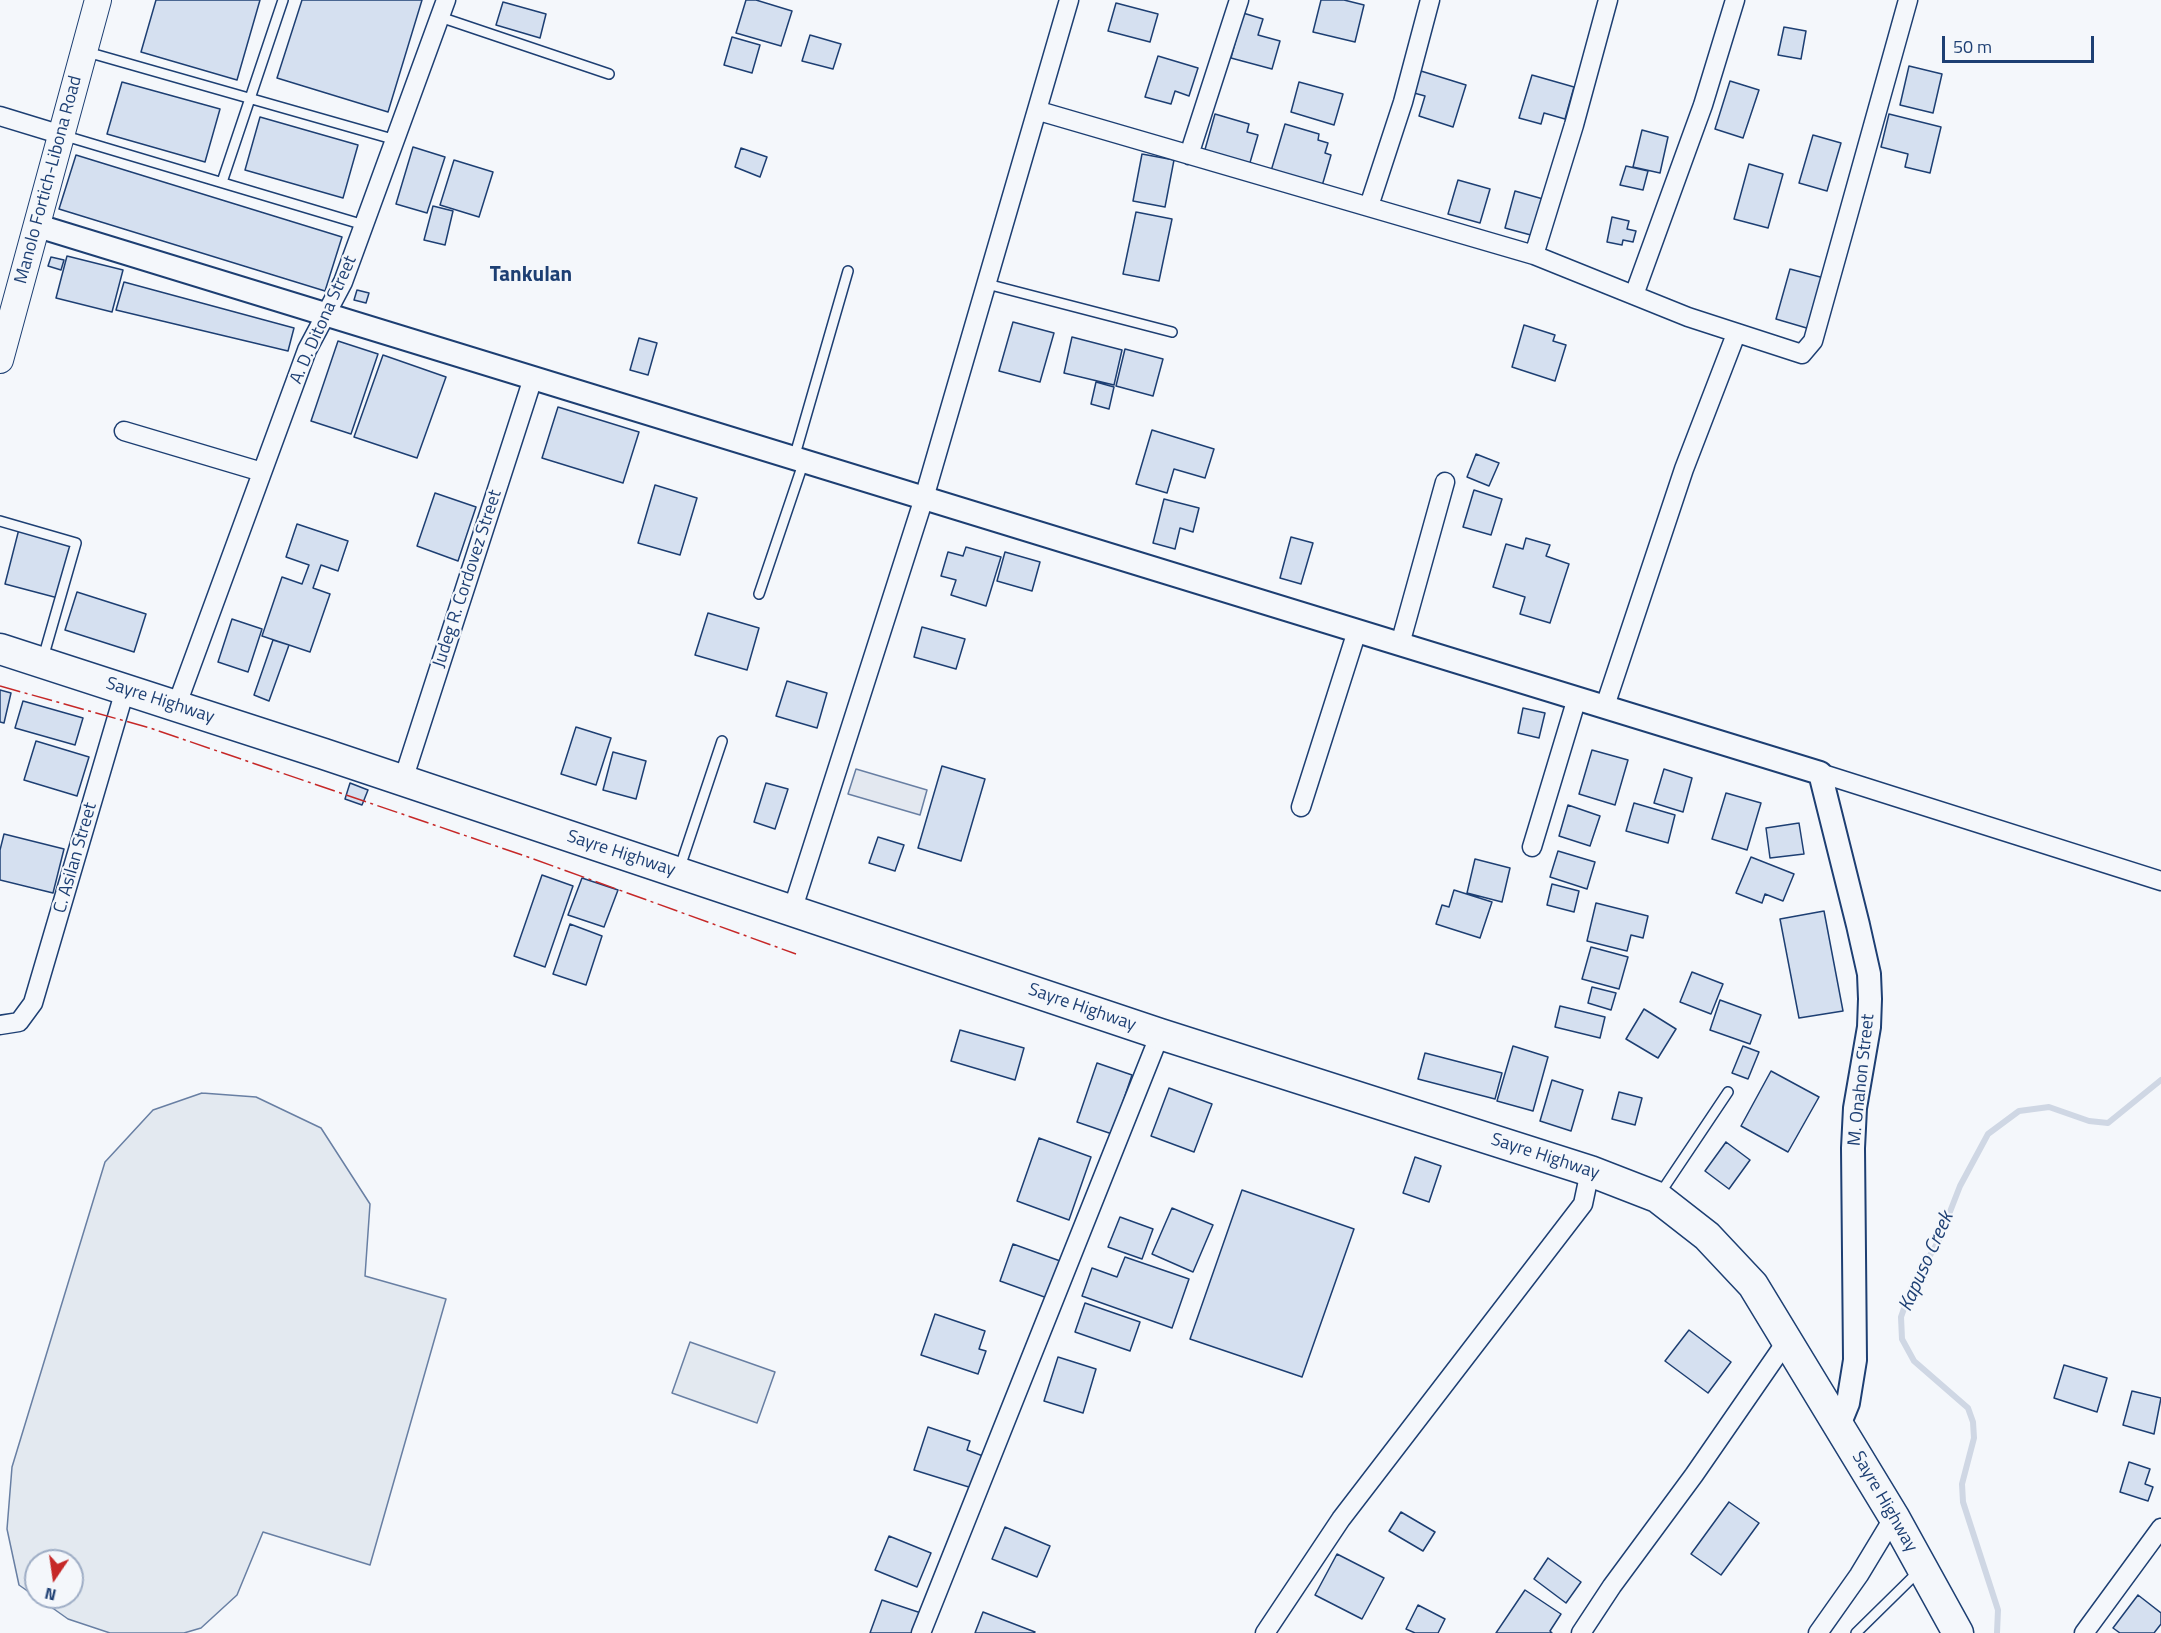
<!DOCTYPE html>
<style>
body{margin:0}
#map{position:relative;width:2161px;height:1633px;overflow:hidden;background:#f4f7fb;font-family:"Titillium Web",sans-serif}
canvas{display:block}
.north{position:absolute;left:24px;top:1549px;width:60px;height:60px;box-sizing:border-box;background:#f4f7fb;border:2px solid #9eadc5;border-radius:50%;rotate:193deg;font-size:16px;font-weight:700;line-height:24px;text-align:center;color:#1d3f73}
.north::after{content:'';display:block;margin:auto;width:21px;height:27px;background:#c62828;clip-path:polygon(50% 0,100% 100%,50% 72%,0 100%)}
.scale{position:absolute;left:1942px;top:36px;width:152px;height:27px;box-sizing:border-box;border:3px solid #1d3f73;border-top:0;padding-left:8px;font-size:18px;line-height:21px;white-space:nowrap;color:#1d3f73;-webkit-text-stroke:4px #f4f7fb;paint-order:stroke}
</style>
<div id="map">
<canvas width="2161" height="1633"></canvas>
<div class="north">N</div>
<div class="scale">50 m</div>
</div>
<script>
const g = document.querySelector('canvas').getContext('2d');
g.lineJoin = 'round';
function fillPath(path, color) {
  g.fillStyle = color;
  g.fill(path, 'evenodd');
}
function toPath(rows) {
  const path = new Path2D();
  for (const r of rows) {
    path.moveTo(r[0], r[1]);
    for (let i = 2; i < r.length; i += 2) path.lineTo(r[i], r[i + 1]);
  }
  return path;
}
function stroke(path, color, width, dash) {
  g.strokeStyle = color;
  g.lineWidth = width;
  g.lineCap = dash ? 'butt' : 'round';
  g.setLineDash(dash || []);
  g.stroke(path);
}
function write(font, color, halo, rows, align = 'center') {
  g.font = font + ' "Titillium Web",sans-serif';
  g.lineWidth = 4.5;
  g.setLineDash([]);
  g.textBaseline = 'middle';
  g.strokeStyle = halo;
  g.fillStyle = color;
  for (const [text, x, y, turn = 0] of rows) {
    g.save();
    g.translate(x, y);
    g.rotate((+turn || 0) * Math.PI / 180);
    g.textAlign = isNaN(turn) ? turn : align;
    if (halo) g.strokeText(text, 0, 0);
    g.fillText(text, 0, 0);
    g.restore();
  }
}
const green = toPath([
 [202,1093,256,1097,321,1128,370,1204,365,1276,446,1299,370,1565,263,1532,237,1595,201,1628,184,1633,110,1633,68,1619,37,1597,72,1597,72,1561,36,1561,36,1597,19,1585,7,1529,12,1467,105,1162,153,1110,202,1093],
 [690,1342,775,1372,757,1423,672,1393,690,1342]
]);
fillPath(green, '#e3e9f0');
stroke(green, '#687fa3', 1.5);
const parking = toPath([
 [856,769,927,790,920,815,848,794,856,769]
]);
fillPath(parking, '#e3e8f0');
stroke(parking, '#687fa3', 1.5);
stroke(toPath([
 [1997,1633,1998,1610,1963,1502,1962,1484,1974,1438,1973,1422,1968,1408,1914,1361,1902,1339,1901,1317,1912,1286,1939,1240,1960,1186,1988,1134,2019,1111,2049,1107,2089,1121,2108,1123,2161,1080]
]), '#cfd7e4', 6);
const building = toPath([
 [156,0,260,0,237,80,141,52,156,0],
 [302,0,422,0,388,112,277,78,302,0],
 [746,0,756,0,792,11,781,46,736,33,746,0],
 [1321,0,1344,0,1364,5,1355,42,1313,32,1321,0],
 [503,2,546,14,540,38,496,25,503,2],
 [1116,3,1158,14,1150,42,1108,31,1116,3],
 [1243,13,1263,19,1258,35,1280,41,1272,69,1231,58,1243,13],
 [1784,27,1806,31,1801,59,1778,55,1784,27],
 [810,35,841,44,833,69,802,61,810,35],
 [732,37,760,45,752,73,724,65,732,37],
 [1158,56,1198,68,1189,96,1175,91,1171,104,1145,97,1158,56],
 [1909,66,1942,74,1933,113,1900,105,1909,66],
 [1421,71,1466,85,1453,127,1419,116,1425,96,1414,93,1421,71],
 [1532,75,1574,87,1565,119,1544,113,1541,124,1519,118,1532,75],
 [1730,81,1759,90,1743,138,1715,129,1730,81],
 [122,82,220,109,205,162,107,134,122,82],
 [1299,82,1343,94,1334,125,1291,112,1299,82],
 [1215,114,1249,124,1247,132,1258,135,1249,166,1204,153,1215,114],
 [1889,114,1941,127,1930,173,1905,167,1908,154,1881,147,1889,114],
 [260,117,358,145,343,198,245,170,260,117],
 [1285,124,1319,134,1318,140,1328,143,1325,153,1331,155,1322,186,1271,171,1285,124],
 [1642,130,1668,137,1660,173,1633,167,1642,130],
 [1813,135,1841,143,1827,191,1799,183,1813,135],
 [413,147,445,157,427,213,396,204,413,147],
 [741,148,767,157,760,177,735,167,741,148],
 [1142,154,1174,160,1165,207,1133,201,1142,154],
 [76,155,342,237,325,291,59,209,76,155],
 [454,160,493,172,479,217,440,205,454,160],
 [1749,164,1783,174,1768,228,1734,219,1749,164],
 [1626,166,1648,171,1643,190,1620,185,1626,166],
 [1458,180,1490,189,1480,223,1448,214,1458,180],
 [1515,191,1543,199,1538,237,1505,228,1515,191],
 [433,206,453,211,445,245,424,240,433,206],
 [1136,212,1172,219,1159,281,1123,274,1136,212],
 [1612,217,1629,221,1627,229,1636,231,1633,242,1623,240,1622,245,1607,242,1612,217],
 [67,256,123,270,112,312,56,298,67,256],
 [51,257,64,260,61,270,48,266,51,257],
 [1790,269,1824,278,1810,329,1776,319,1790,269],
 [124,282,294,328,288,351,116,310,124,282],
 [357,290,369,293,366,303,354,300,357,290],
 [1013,322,1054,333,1040,382,999,371,1013,322],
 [1524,325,1555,335,1553,341,1566,345,1555,381,1512,367,1524,325],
 [1072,337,1122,350,1114,385,1064,373,1072,337],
 [639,338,657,343,648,375,630,370,639,338],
 [338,341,378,354,351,434,311,421,338,341],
 [1125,349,1163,359,1153,396,1116,386,1125,349],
 [383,355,446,377,417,458,354,437,383,355],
 [1096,382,1114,387,1109,409,1091,404,1096,382],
 [558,407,639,432,623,483,542,458,558,407],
 [1152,430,1214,449,1205,478,1174,469,1167,493,1136,484,1152,430],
 [1476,454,1499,463,1489,486,1467,477,1476,454],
 [655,485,697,498,680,555,638,543,655,485],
 [1474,490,1502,499,1491,535,1463,527,1474,490],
 [435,493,476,507,458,561,417,546,435,493],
 [1164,499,1199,508,1193,532,1180,528,1175,549,1153,543,1164,499],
 [297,524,348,541,338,571,321,565,313,588,330,594,310,652,262,636,282,577,302,584,309,565,286,557,297,524],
 [19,529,73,544,58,598,5,584,19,529],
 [1291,537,1313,543,1301,584,1280,578,1291,537],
 [1526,538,1550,545,1546,556,1569,564,1550,623,1520,614,1525,597,1493,587,1506,544,1523,549,1526,538],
 [966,547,1001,557,986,606,951,595,956,580,941,576,948,552,963,556,966,547],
 [1005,552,1040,562,1032,591,997,581,1005,552],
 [77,592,146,614,134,652,65,630,77,592],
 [708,613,759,628,747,670,695,655,708,613],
 [232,619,262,629,248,672,218,662,232,619],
 [922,627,965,639,956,669,914,657,922,627],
 [273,640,289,645,269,701,254,695,273,640],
 [787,681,827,693,817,728,776,716,787,681],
 [0,690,11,693,4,723,0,722,0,690],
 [23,701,83,718,75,745,15,728,23,701],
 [1523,708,1545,713,1539,738,1518,733,1523,708],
 [576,727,611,738,596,785,561,774,576,727],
 [36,741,89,757,77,796,24,780,36,741],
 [1592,750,1628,760,1615,805,1579,794,1592,750],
 [613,752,646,761,636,799,603,790,613,752],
 [942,766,985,779,961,861,918,848,942,766],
 [1664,769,1692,778,1683,812,1654,803,1664,769],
 [350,783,368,790,362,805,345,799,350,783],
 [766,783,788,789,775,829,754,822,766,783],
 [1726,793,1761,803,1747,850,1712,839,1726,793],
 [1634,803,1675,815,1668,843,1626,831,1634,803],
 [1568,805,1600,816,1590,846,1559,836,1568,805],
 [1799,823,1804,854,1770,858,1766,828,1799,823],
 [4,834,64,849,53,893,0,880,0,850,4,834],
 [878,837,904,845,895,871,869,863,878,837],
 [1558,851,1595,862,1587,889,1550,877,1558,851],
 [1751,857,1794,874,1783,901,1765,894,1762,903,1736,893,1751,857],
 [1475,859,1510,868,1502,902,1467,893,1475,859],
 [542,875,573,886,545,967,514,956,542,875],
 [582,878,618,890,604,927,568,915,582,878],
 [1552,884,1579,891,1574,912,1547,905,1552,884],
 [1454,890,1492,902,1480,938,1436,924,1442,905,1449,907,1454,890],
 [1596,903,1648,916,1643,938,1631,935,1627,951,1587,941,1596,903],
 [1824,911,1843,1011,1799,1018,1780,919,1824,911],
 [570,924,602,936,586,985,553,974,570,924],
 [1591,947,1628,957,1619,989,1582,979,1591,947],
 [1692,972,1723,984,1711,1014,1680,1002,1692,972],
 [1592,987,1616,993,1611,1010,1588,1003,1592,987],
 [1720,1000,1761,1015,1750,1044,1710,1030,1720,1000],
 [1560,1006,1605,1017,1600,1038,1555,1027,1560,1006],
 [1644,1009,1676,1029,1658,1058,1626,1039,1644,1009],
 [960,1030,1024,1048,1015,1080,951,1061,960,1030],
 [1513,1046,1548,1057,1533,1111,1497,1101,1513,1046],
 [1743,1046,1759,1052,1748,1079,1732,1073,1743,1046],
 [1425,1053,1502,1073,1495,1099,1418,1079,1425,1053],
 [1097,1063,1132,1075,1112,1134,1077,1122,1097,1063],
 [1771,1071,1819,1097,1788,1152,1741,1126,1771,1071],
 [1552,1080,1583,1090,1571,1131,1540,1121,1552,1080],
 [1169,1088,1212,1104,1194,1152,1151,1136,1169,1088],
 [1619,1092,1642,1098,1635,1125,1612,1119,1619,1092],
 [1039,1138,1091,1157,1069,1220,1017,1201,1039,1138],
 [1726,1142,1750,1160,1729,1189,1705,1171,1726,1142],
 [1415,1157,1441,1166,1429,1202,1403,1193,1415,1157],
 [1242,1190,1354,1229,1302,1377,1190,1339,1242,1190],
 [1172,1208,1213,1225,1193,1272,1152,1254,1172,1208],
 [1120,1217,1153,1229,1142,1259,1108,1247,1120,1217],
 [1013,1244,1063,1262,1050,1299,1000,1281,1013,1244],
 [1125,1257,1189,1279,1172,1328,1082,1296,1092,1268,1117,1277,1125,1257],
 [1085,1303,1140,1322,1130,1351,1075,1332,1085,1303],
 [935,1314,985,1331,979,1349,986,1351,978,1374,921,1355,935,1314],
 [1689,1330,1731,1362,1708,1393,1665,1361,1689,1330],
 [1058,1357,1096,1369,1083,1413,1044,1401,1058,1357],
 [2064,1365,2107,1378,2097,1412,2054,1398,2064,1365],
 [2132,1391,2161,1398,2154,1434,2123,1425,2132,1391],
 [928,1427,970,1441,967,1450,983,1456,972,1488,914,1470,928,1427],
 [2129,1462,2150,1469,2145,1484,2153,1487,2148,1501,2120,1492,2129,1462],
 [1729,1502,1759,1523,1721,1575,1691,1554,1729,1502],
 [1401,1512,1435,1532,1423,1551,1389,1531,1401,1512],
 [1005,1527,1050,1546,1037,1577,992,1559,1005,1527],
 [889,1536,931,1553,917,1587,875,1570,889,1536],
 [1337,1554,1384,1578,1362,1619,1315,1595,1337,1554],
 [1548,1558,1581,1582,1566,1603,1534,1579,1548,1558],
 [1525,1590,1561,1614,1550,1631,1552,1633,1496,1633,1525,1590],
 [2138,1595,2161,1613,2161,1624,2154,1633,2120,1633,2113,1628,2138,1595],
 [882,1600,921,1613,914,1633,870,1633,882,1600],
 [1418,1605,1445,1619,1438,1633,1415,1633,1406,1629,1418,1605],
 [983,1612,1035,1632,1034,1633,975,1633,983,1612]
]);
fillPath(building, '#d5e0f0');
stroke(building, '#1d3f73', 1.5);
const service = toPath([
 [440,17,609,74],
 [87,52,396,140],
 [62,135,364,225],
 [222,182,283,0],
 [987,284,1172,332],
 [794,458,848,271],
 [0,521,76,543,43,658],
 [759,594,804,461],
 [679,870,722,741],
 [1659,1195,1728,1092],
 [1856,1633,1918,1572]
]);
const minor = toPath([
 [1039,111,1534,255,1688,317,1802,354,1813,341,1908,0],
 [0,116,62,135],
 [1189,155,1239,0],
 [1369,206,1403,102,1430,0],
 [1534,255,1574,125,1608,0],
 [1634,295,1703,105,1735,0],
 [124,431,262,472],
 [1400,644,1445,482],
 [1605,706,1684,469,1736,334],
 [176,707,307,350,343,282,446,0],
 [1820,773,2161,881],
 [403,780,533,378],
 [1301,807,1357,631],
 [1532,847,1577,698],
 [792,911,924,498,1069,0],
 [0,1025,19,1022,33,1003,125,690],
 [921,1633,1160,1034],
 [1265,1633,1341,1519,1583,1204,1590,1171],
 [1581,1633,1612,1586,1694,1475,1788,1339],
 [1818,1633,1859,1575,1894,1517],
 [2084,1633,2161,1528]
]);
const tertiary = toPath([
 [38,226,1820,773,1858,925,1869,974,1870,999,1869,1027,1855,1108,1853,1148,1855,1360,1848,1403,1839,1425]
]);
const secondary = toPath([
 [0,360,98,0]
]);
const trunk = toPath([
 [0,649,324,754,1160,1034,1590,1171,1657,1197,1707,1236,1753,1285,1894,1517,1958,1633]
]);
stroke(service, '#1d3f73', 12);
stroke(minor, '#1d3f73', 21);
stroke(tertiary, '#1d3f73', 26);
stroke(secondary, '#1d3f73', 28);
stroke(trunk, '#1d3f73', 33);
stroke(service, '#f4f7fb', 9);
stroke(minor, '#f4f7fb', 18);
stroke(tertiary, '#f4f7fb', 22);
stroke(secondary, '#f4f7fb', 26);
stroke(trunk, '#f4f7fb', 30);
stroke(toPath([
 [0,686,150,728,528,857,796,954]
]), '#c62828', 1.5, [21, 4.5, 3, 4.5]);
write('18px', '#1d3f73', '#f4f7fb', [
 ["Manolo Fortich-Libona Road",49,180,-75],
 ["A. D. Ditona Street",324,320,-66],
 ["Judeg R. Cordovez Street",468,579,-72],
 ["Sayre Highway",160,701,18],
 ["Sayre Highway",621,854,18],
 ["C. Asilan Street",76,858,-74],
 ["Sayre Highway",1082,1008,19],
 ["M. Onahon Street",1862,1080,-84],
 ["Sayre Highway",1545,1157,18],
 ["Sayre Highway",1884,1502,60]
]);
write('italic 20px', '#1d3f73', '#f4f7fb', [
 ["Kapuso Creek",1927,1262,-66]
]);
write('bold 21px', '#1d3f73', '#f4f7fb', [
 ["Tankulan",531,276]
]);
</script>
